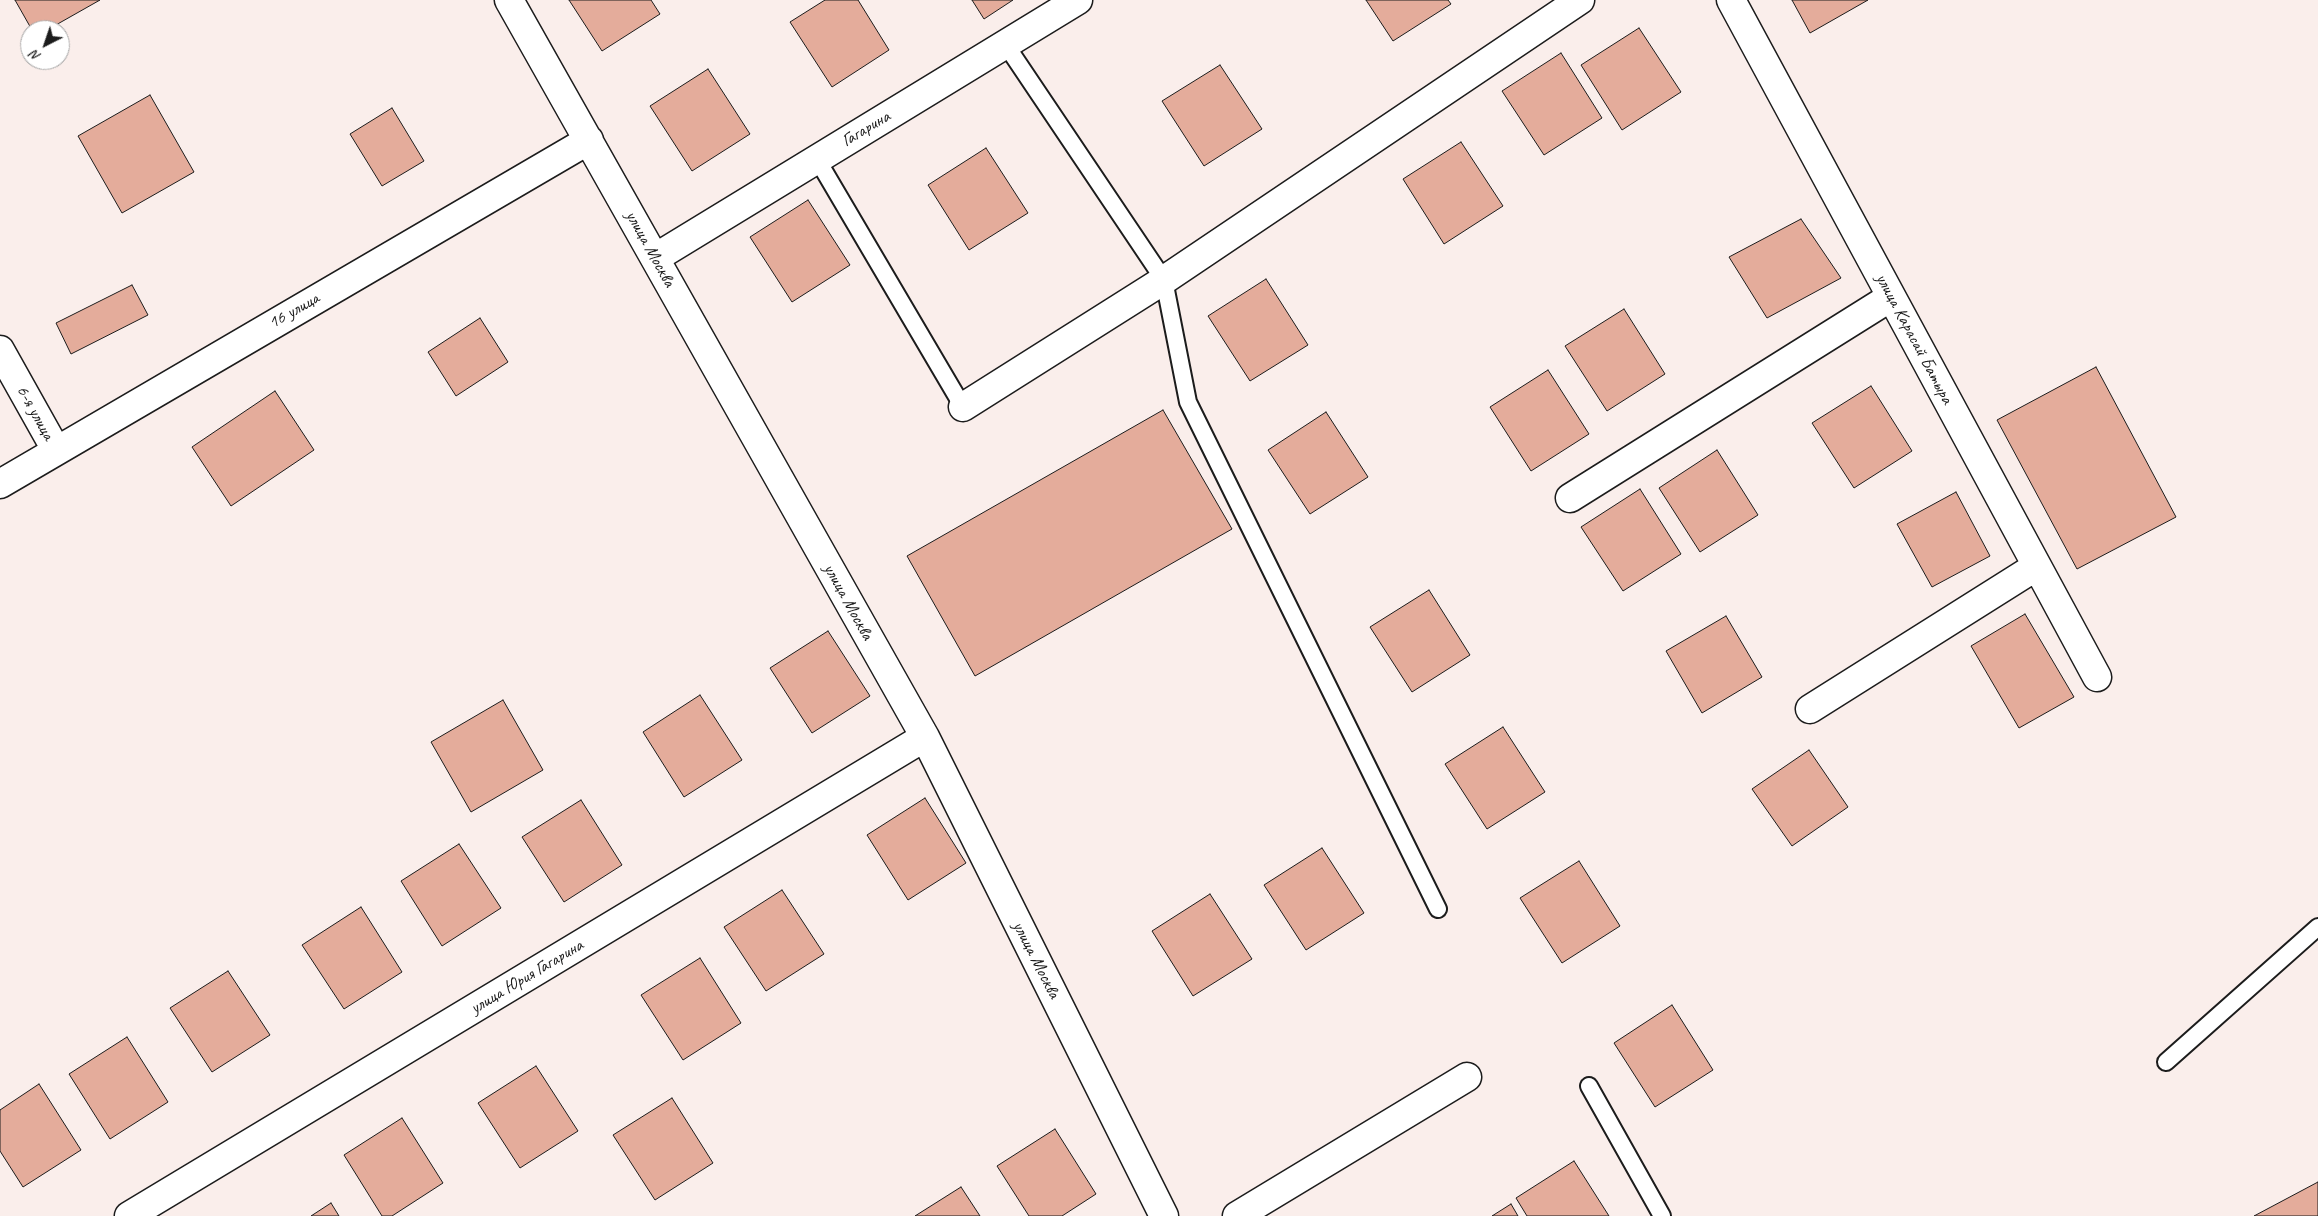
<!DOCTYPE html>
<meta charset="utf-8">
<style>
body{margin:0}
#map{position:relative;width:2318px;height:1216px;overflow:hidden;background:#faeeeb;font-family:Caveat,sans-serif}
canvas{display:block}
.north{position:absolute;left:20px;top:20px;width:50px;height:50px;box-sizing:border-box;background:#fff;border:1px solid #a4a4a4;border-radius:50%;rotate:221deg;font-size:14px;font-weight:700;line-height:20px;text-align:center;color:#1c1c1c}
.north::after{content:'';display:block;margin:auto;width:18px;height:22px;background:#1c1c1c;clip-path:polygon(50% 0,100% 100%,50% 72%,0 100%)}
</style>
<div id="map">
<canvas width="2318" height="1216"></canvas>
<div class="north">N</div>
</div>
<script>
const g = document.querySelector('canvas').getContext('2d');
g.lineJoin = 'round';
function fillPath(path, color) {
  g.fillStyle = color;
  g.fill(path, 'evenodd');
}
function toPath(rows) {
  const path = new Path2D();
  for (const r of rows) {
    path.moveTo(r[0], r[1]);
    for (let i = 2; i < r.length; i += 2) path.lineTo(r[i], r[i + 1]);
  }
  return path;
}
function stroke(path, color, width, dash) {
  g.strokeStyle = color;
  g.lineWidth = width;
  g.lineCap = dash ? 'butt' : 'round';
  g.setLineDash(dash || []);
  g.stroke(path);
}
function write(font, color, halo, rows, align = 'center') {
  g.font = font + ' Caveat,sans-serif';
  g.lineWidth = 4;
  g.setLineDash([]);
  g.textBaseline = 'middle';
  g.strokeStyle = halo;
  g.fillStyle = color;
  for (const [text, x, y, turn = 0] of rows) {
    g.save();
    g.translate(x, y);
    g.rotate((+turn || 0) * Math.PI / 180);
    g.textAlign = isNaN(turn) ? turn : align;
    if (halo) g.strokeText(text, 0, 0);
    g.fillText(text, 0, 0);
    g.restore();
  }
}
const building = toPath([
 [15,0,100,0,47,30,32,30,15,0],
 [569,0,651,0,660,14,602,51,569,0],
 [825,0,858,0,889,50,832,87,790,22,825,0],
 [972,0,1013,0,984,19,972,0],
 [1366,0,1448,0,1451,4,1393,41,1366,0],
 [1792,0,1868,0,1810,33,1792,0],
 [1639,28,1681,92,1622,130,1581,65,1639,28],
 [1561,53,1602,118,1544,155,1502,91,1561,53],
 [1220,65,1262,129,1204,166,1162,101,1220,65],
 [708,69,750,134,692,171,650,106,708,69],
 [150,95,194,172,122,213,78,136,150,95],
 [392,108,424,161,382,186,350,134,392,108],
 [1461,142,1503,206,1444,244,1403,179,1461,142],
 [986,148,1028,213,969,250,928,185,986,148],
 [808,200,850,265,792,302,750,237,808,200],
 [1801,219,1841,278,1767,318,1729,257,1801,219],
 [1266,279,1308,345,1250,381,1208,316,1266,279],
 [132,285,148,315,71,354,56,323,132,285],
 [1624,309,1665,374,1607,411,1565,346,1624,309],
 [480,318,508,362,456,396,428,352,480,318],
 [2096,367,2176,517,2077,569,1997,420,2096,367],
 [1548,370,1589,434,1531,471,1490,407,1548,370],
 [1871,386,1912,451,1854,488,1812,423,1871,386],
 [275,391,314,450,231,506,192,447,275,391],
 [1163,410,1232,529,975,676,907,556,1163,410],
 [1326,412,1368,477,1310,514,1268,450,1326,412],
 [1717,450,1758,515,1700,552,1659,488,1717,450],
 [1640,489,1681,554,1623,591,1581,527,1640,489],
 [1956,492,1990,556,1932,587,1897,524,1956,492],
 [1429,590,1470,655,1412,692,1370,627,1429,590],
 [2025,614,2074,697,2019,728,1971,646,2025,614],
 [1726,616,1762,677,1702,713,1666,651,1726,616],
 [828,631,870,696,812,733,770,668,828,631],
 [700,695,742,760,684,797,643,732,700,695],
 [503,700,543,770,471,812,431,742,503,700],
 [1503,727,1545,792,1487,829,1445,764,1503,727],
 [1809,750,1848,807,1792,846,1752,789,1809,750],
 [925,798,966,863,908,900,867,835,925,798],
 [581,800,622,865,564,902,522,837,581,800],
 [459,844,501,908,442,946,401,881,459,844],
 [1322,848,1364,913,1306,950,1264,885,1322,848],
 [1579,861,1620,926,1562,963,1520,898,1579,861],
 [782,890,824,954,766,991,724,927,782,890],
 [1210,894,1252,959,1193,996,1152,931,1210,894],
 [361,907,402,972,344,1009,302,945,361,907],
 [700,958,741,1023,683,1060,641,995,700,958],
 [228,971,270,1035,212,1072,170,1008,228,971],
 [1672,1005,1713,1070,1655,1107,1614,1043,1672,1005],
 [127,1037,168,1102,110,1139,69,1074,127,1037],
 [536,1066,578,1131,520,1168,478,1103,536,1066],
 [39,1084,81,1150,23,1187,0,1151,0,1110,39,1084],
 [672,1098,713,1163,655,1200,613,1135,672,1098],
 [402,1118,443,1183,392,1216,382,1216,344,1155,402,1118],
 [1055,1129,1096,1194,1062,1216,1029,1216,997,1166,1055,1129],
 [1574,1161,1609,1216,1527,1216,1516,1198,1574,1161],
 [2318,1182,2318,1216,2254,1216,2318,1182],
 [961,1187,980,1216,915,1216,961,1187],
 [331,1203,339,1216,311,1216,331,1203],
 [1511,1204,1518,1216,1492,1216,1511,1204]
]);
fillPath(building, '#e4ac9b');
stroke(building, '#1c1c1c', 1);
const lane = toPath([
 [1006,45,1164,280,1188,402,1438,909],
 [817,159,963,407],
 [2166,1062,2318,927],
 [1589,1086,1662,1216]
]);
const street = toPath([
 [509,0,925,737,1164,1216],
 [1731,0,2097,677],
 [655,258,1078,0],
 [0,350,56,450],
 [963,407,1164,280,1580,0],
 [0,484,589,140],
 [1570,498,1891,297],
 [1810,709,2037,566],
 [129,1216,925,737],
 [1237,1216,1467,1077]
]);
stroke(lane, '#1c1c1c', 20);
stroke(street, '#1c1c1c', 31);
stroke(lane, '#fff', 16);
stroke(street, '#fff', 28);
write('18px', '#1c1c1c', '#fff', [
 ["Гагарина",866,129,-31],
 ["улица Москва",650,249,61],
 ["16 улица",294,311,-30],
 ["улица Карасай Батыра",1914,339,62],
 ["6-я улица",35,413,61],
 ["улица Москва",848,602,61],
 ["улица Москва",1036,960,63],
 ["улица Юрия Гагарина",527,977,-31]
]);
</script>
